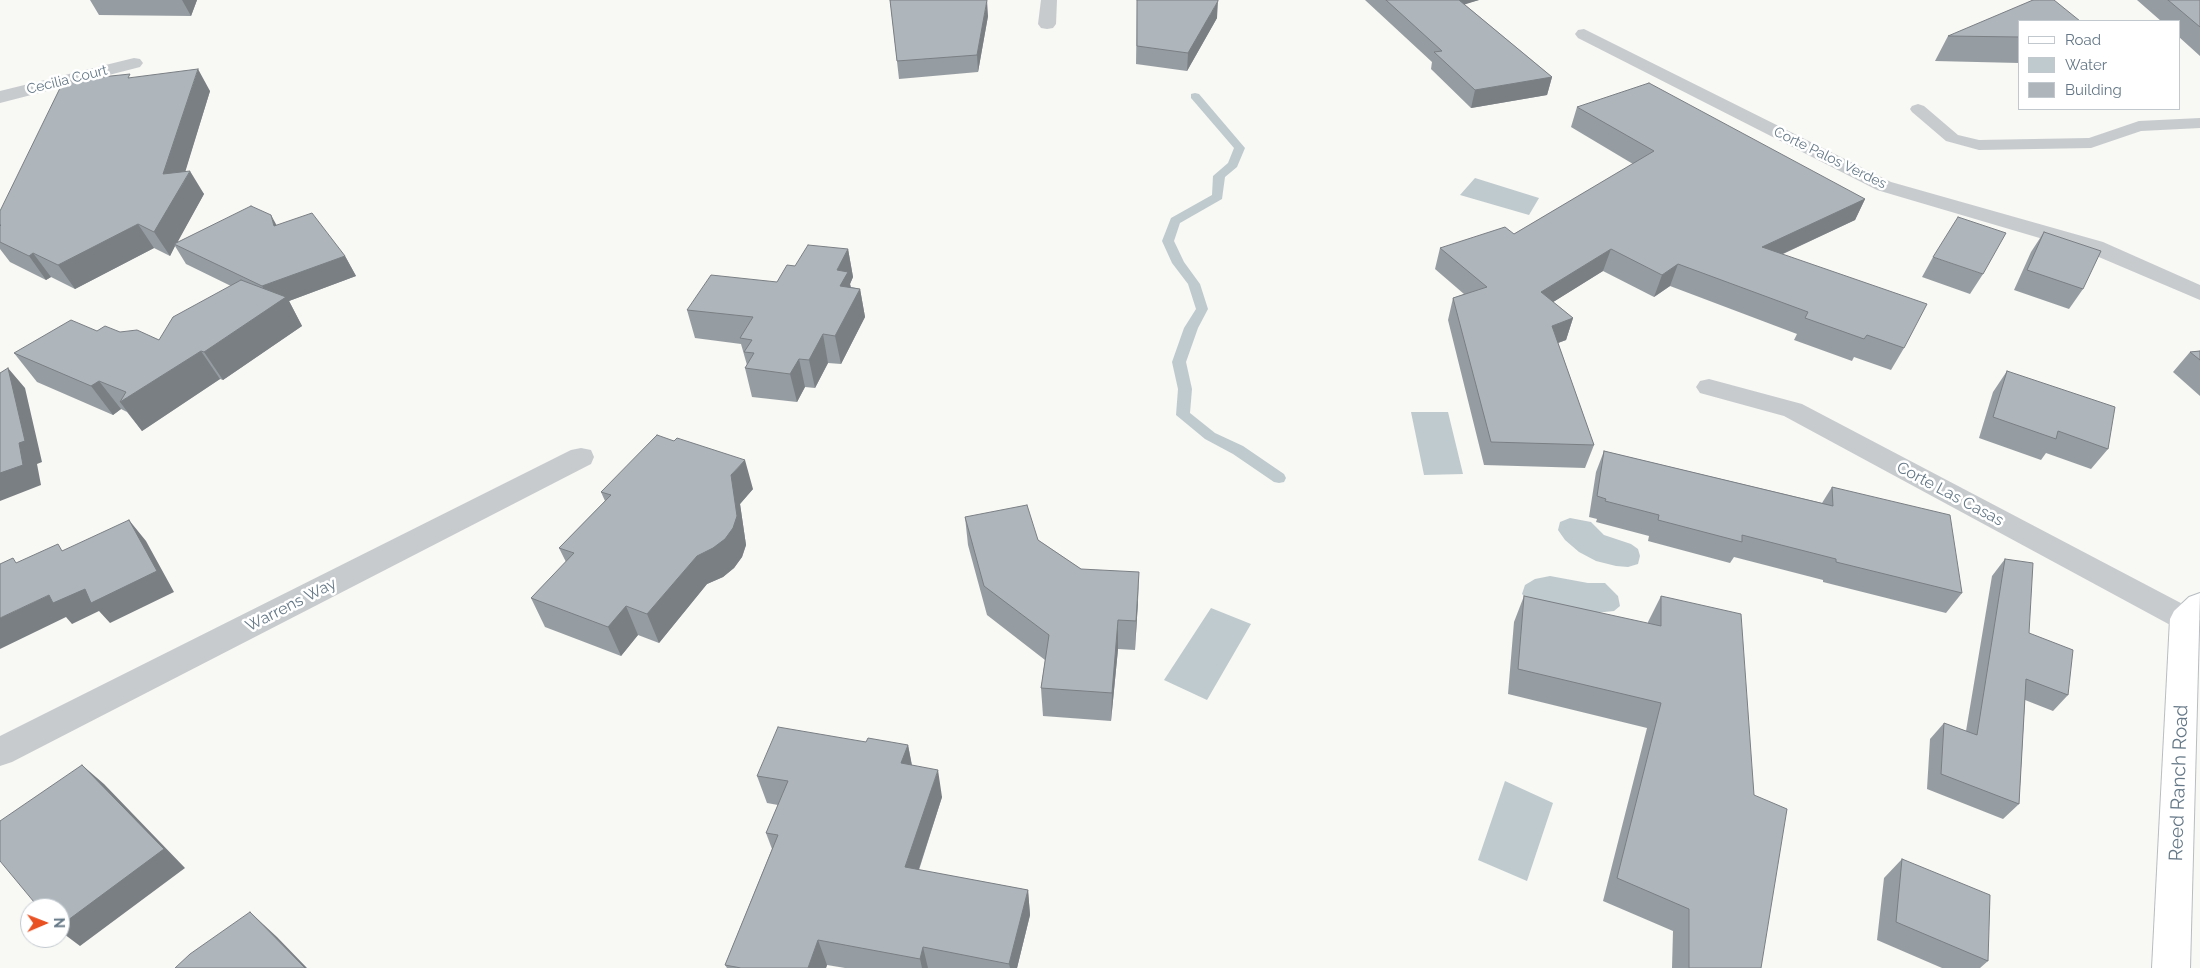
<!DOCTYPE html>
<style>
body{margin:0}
#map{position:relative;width:2200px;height:968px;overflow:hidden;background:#f8f8f4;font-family:Raleway,sans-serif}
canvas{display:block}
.legend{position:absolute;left:2018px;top:20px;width:162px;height:90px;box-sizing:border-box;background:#fff;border:1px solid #c1c9cf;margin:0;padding:6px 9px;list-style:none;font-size:15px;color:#657887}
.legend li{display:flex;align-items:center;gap:10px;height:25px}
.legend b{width:25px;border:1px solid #c1c9cf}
.north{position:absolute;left:20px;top:898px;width:50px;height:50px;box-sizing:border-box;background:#fff;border:1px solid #c1c9cf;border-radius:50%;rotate:89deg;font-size:14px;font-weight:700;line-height:20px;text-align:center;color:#657887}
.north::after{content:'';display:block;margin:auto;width:18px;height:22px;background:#ea5122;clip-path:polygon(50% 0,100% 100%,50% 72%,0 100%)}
</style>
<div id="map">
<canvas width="2200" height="968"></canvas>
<ul class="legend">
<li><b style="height:6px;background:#fff"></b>Road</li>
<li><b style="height:14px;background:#bfcace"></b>Water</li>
<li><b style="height:14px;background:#aeb6bc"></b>Building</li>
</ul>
<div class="north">N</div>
</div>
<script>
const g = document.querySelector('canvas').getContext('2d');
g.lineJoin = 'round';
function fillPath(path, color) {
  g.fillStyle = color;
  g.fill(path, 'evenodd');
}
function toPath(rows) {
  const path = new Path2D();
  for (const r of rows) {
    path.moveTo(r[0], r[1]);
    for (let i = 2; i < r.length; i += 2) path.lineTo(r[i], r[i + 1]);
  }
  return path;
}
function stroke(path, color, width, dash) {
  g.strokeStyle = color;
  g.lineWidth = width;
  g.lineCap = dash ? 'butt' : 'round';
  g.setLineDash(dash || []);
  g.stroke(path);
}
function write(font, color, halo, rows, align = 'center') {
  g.font = font + ' Raleway,sans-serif';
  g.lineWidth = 5;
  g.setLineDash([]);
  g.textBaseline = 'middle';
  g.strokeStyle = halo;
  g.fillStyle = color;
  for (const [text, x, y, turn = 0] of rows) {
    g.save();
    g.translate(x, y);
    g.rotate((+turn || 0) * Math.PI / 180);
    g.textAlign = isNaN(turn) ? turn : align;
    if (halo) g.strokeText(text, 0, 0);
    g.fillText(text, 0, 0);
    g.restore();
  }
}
fillPath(toPath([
 [1475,178,1539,198,1529,215,1460,195],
 [1411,412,1448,412,1463,474,1424,475],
 [1570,518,1591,522,1604,535,1631,544,1638,549,1640,556,1638,564,1628,567,1616,566,1596,561,1579,552,1565,540,1558,530,1560,522],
 [1550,576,1588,583,1605,583,1618,596,1620,606,1614,611,1595,613,1530,602,1522,594,1525,585,1535,579],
 [1211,608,1251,624,1207,700,1164,680],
 [1505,781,1553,803,1527,881,1478,860]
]), '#bfcace');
fillPath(toPath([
 [1195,93,1199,94,1245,148,1237,167,1225,177,1222,199,1180,223,1174,241,1184,262,1200,284,1208,309,1198,328,1186,362,1192,389,1190,413,1215,433,1243,446,1284,474,1286,478,1284,482,1279,483,1274,482,1233,454,1205,439,1176,415,1178,389,1172,362,1184,328,1196,309,1188,284,1172,263,1162,241,1171,218,1212,195,1213,176,1228,163,1234,148,1191,98,1191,94,1195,93]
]), '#bfcace');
const secondary = toPath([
 [2200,593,2190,968,2152,968,2170,619,2174,611,2189,597,2200,593]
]);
stroke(secondary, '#b7bdc1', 2);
fillPath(toPath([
 [1918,104,1924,106,1958,135,1979,140,2089,138,2139,121,2200,118,2200,128,2141,131,2091,148,1979,150,1946,141,1912,112,1910,109,1912,106,1918,104]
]), '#c7cbce');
fillPath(toPath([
 [1041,0,1057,0,1056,24,1053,28,1047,29,1041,28,1038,24,1041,0],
 [1584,29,1891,182,2103,242,2200,285,2200,300,2087,252,1877,190,1578,38,1575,34,1578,30,1584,29],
 [134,58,140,59,143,63,140,67,0,103,0,91,134,58],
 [1709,379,1802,404,2196,611,2200,619,2196,627,2185,631,2174,627,1784,416,1700,393,1696,387,1700,381,1709,379],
 [581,448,591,450,594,457,591,464,12,762,0,766,0,736,571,450,581,448]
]), '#c7cbce');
fillPath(secondary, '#fff');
fillPath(toPath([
 [90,0,197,0,191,16,99,15],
 [890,0,988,16,978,72,899,79],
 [1137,0,1217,18,1187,71,1136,64],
 [1365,0,1479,0,1464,4,1552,77,1547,95,1471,108,1431,69,1432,62],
 [2137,0,2200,0,2200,56,2179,37,2179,21,2161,21],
 [2019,21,2019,63,1935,61,1948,36],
 [132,78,210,91,185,171,204,194,177,242,277,225,345,256,356,276,289,301,302,326,223,380,220,379,142,431,127,412,121,409,113,415,37,382,14,353,97,331,120,332,159,340,231,286,186,264,175,246,170,256,154,248,75,289,51,277,46,280,10,262,0,249,0,242],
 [1577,107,1865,199,1855,220,1783,254,1904,348,1891,370,1854,357,1852,361,1794,340,1797,334,1670,286,1654,297,1603,271,1553,302,1573,318,1566,340,1558,343,1594,445,1585,468,1484,465,1448,320,1453,298,1464,294,1435,269,1440,248,1514,234,1633,164,1571,127],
 [2044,232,2083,289,2069,309,2014,290,2031,252],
 [848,249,853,277,850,284,851,287,860,289,865,317,841,364,828,363,815,388,805,387,797,402,752,397,745,368,747,365,741,344,695,338,687,310,777,282,795,266],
 [1933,257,1983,274,1970,294,1922,277],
 [2200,351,2200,396,2173,372,2190,352],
 [2007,371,2108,449,2091,469,2046,453,2041,460,1979,438,1993,392],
 [1604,451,1822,503,1832,487,1962,593,1946,613,1823,582,1823,580,1734,557,1730,563,1648,541,1649,536,1596,522,1597,519,1589,517,1596,472],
 [753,489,740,504,746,545,742,557,734,568,723,577,707,584,659,643,638,635,621,656,545,627,531,598,566,562,559,548,605,501,601,492],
 [965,517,1038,540,1081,569,1138,601,1135,650,1118,649,1111,721,1043,716,1041,688,1045,660,987,615,968,545],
 [2005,559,2029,633,2068,695,2053,711,2025,700,2019,804,2003,819,1927,789,1930,739,1944,723,1966,731,1992,576],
 [1524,596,1648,624,1648,622,1661,596,1761,968,1672,968,1673,931,1603,901,1647,728,1508,694,1514,622],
 [866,742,908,745,912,765,942,797,919,870,1028,890,1030,915,1017,968,845,968,827,965,826,968,727,968,725,965,772,849,766,833,778,805,767,803,757,776],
 [1902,859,1988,961,1980,968,1942,968,1877,940,1884,878]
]), '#969da2');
fillPath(toPath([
 [182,0,197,0,191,16],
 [987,0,988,16,978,72,977,55],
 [1449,0,1479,0,1447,10],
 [1218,1,1217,18,1187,71,1188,53],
 [198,69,210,91,180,189,190,171,204,194,176,245,174,244,175,246,170,256,154,232,163,174],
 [1552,77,1547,95,1471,108,1475,90],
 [1865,199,1855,220,1752,268,1762,247],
 [271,215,282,235,274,226],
 [138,224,154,248,75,289,58,265],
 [848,249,853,277,850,284,853,300,845,315,837,270],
 [1611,249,1603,271,1534,314,1541,292],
 [33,253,51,277,46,280,29,256],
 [345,256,356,276,289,301,302,326,223,380,204,352,274,305,262,286],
 [1678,264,1670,286,1654,297,1662,275],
 [860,289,865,317,841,364,835,336],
 [1573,318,1566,340,1544,348,1552,326],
 [823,334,828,363,815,388,809,360],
 [201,351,220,379,142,431,120,402],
 [799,359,805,387,797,402,790,374],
 [8,368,25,388,42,462,37,464,41,485,0,501,0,473],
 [99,381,121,409,113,415,91,386],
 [745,460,753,489,740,504,746,545,742,557,734,568,723,577,707,584,659,643,647,614,697,556,731,475],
 [129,520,146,541,174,592,110,623,99,611,72,624,66,617,0,649,0,618,49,595,85,589],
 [1139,572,1138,601,1135,650,1136,621],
 [626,606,638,635,621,656,608,627],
 [1118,620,1118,649,1111,721,1112,693],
 [908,745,913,772,901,763],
 [82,765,104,784,185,868,80,946,60,931,60,926],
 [938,770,942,797,911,893,905,867],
 [1028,890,1030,915,1017,968,1010,968,1009,964],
 [250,912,277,937,307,968,305,968],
 [818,940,827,965,826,968,808,968],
 [923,947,928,968,922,968,920,959]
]), '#7a7f84');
const building = toPath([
 [890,0,987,0,977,55,897,61,890,0],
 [1137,0,1218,0,1218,1,1188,53,1137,46,1137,0],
 [1386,0,1459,0,1552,77,1475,90,1434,52,1442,51,1386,0],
 [2033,0,2054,0,2080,21,2019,21,2019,37,1948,36,2033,0],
 [2168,0,2200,0,2200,27,2168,0],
 [198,69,163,174,190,171,154,232,138,224,58,265,33,253,29,256,0,242,0,226,1,225,0,225,0,211,62,84,73,80,130,74,128,78,198,69],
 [1649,83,1865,199,1762,247,1927,304,1904,348,1867,335,1864,339,1805,318,1808,312,1678,264,1662,275,1611,249,1541,292,1573,318,1552,326,1594,445,1491,442,1453,298,1487,287,1440,248,1505,227,1514,234,1654,151,1577,107,1649,83],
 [251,206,271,215,274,226,312,213,345,256,262,286,174,244,251,206],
 [1958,217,2006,233,1983,274,1933,257,1958,217],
 [2044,232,2101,251,2083,289,2027,270,2044,232],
 [808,245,848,249,837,270,848,272,840,286,860,289,835,336,823,334,809,360,799,359,790,374,745,368,754,353,744,352,752,340,740,338,753,317,687,310,711,275,777,282,787,265,795,266,808,245],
 [241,280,286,297,204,352,201,351,120,402,126,392,99,381,91,386,14,353,71,320,97,331,105,326,120,332,137,330,159,340,173,317,241,280],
 [2200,351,2200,360,2190,352,2200,351],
 [8,368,25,441,19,443,23,465,0,473,0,373,8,368],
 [2007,371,2115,407,2108,449,2058,431,2056,439,1993,417,2007,371],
 [657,435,674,441,677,438,745,460,731,475,737,516,733,528,725,539,713,548,697,556,647,614,626,606,608,627,531,598,574,553,559,548,611,495,601,492,657,435],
 [1604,451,1833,506,1832,487,1950,515,1962,593,1836,562,1836,559,1742,535,1742,542,1658,520,1659,515,1605,501,1606,499,1597,496,1604,451],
 [1027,505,1038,540,1081,569,1139,572,1136,621,1118,620,1112,693,1041,688,1049,635,984,586,965,517,1027,505],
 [129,520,157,571,91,603,85,589,53,603,49,595,0,618,0,564,13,558,16,563,58,544,62,551,129,520],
 [2005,559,2033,563,2029,633,2073,650,2068,695,2026,679,2019,804,1941,774,1944,723,1977,735,2005,559],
 [1524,596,1661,626,1661,596,1741,614,1754,795,1787,809,1761,968,1689,968,1689,909,1617,878,1661,703,1518,669,1524,596],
 [778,727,866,742,868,738,908,745,901,763,938,770,905,867,1028,890,1009,964,923,947,920,959,818,940,808,968,741,968,725,965,778,835,766,833,788,781,757,776,778,727],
 [82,765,164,849,60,926,60,908,39,908,0,861,0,821,82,765],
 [1902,859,1990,895,1988,961,1896,922,1902,859],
 [250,912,305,968,175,968,190,954,250,912]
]);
fillPath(building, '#aeb6bc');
stroke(building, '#7a7f84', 1);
write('14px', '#657887', '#fff', [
 ["Cecilia Court",67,80,-14],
 ["Corte Palos Verdes",1830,158,26]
]);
write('16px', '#657887', '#fff', [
 ["Corte Las Casas",1950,494,28],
 ["Warrens Way",291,605,-27]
]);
write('19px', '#657887', '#fff', [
 ["Reed Ranch Road",2179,783,-88]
]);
</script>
